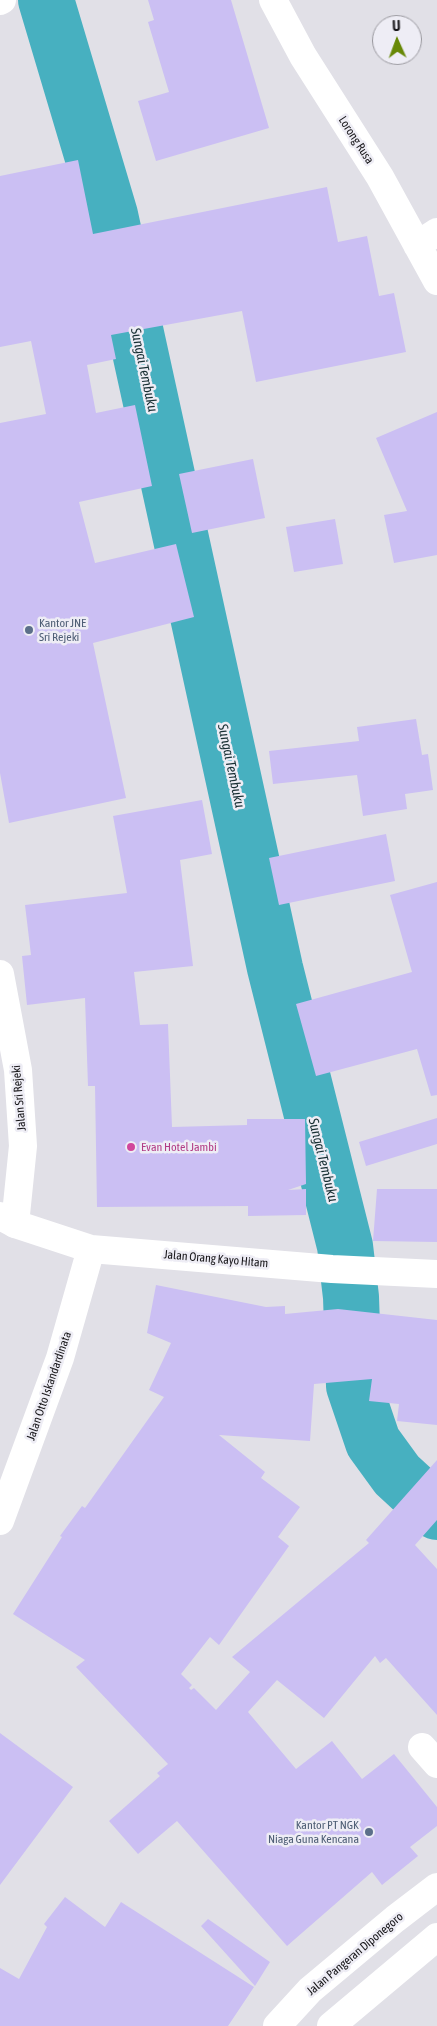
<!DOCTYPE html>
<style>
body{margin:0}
#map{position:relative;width:437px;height:2026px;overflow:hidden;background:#e1e0e7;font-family:"Asap Condensed",sans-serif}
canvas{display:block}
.north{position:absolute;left:372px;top:15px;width:50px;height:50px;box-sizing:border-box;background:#eeedf5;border:1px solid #98979d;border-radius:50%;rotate:358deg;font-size:14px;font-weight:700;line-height:20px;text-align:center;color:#161518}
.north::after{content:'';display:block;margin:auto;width:18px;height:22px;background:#678806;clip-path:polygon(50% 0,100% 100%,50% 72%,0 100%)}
</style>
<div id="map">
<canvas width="437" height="2026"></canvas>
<div class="north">U</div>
</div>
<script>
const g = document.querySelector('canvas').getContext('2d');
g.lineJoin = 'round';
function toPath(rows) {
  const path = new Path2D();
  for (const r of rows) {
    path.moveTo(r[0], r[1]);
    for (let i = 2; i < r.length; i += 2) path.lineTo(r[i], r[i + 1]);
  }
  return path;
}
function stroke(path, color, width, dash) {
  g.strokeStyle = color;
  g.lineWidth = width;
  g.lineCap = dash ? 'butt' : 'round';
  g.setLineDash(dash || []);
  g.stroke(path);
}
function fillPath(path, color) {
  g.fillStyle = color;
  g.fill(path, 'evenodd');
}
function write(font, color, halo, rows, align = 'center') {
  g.font = font + ' "Asap Condensed",sans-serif';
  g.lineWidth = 5;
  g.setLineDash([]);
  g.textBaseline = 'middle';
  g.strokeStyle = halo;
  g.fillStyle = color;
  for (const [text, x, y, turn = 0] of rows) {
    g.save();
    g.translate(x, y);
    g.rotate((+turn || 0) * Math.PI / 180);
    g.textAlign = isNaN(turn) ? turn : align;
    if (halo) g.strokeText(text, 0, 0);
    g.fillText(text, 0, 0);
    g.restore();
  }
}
stroke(toPath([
 [46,0,110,215,275,968,345,1246,351,1297,354,1386,373,1442,397,1475,437,1512]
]), '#47b0c0', 56);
fillPath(toPath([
 [148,0,231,0,269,128,156,161,138,101,169,92,148,22,154,20],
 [78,160,93,234,327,187,338,242,367,236,379,296,394,293,406,352,256,382,242,311,111,335,116,359,87,365,96,413,135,405,152,486,79,502,95,563,176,544,194,617,93,643,126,798,9,823,0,773,0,423,46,414,31,341,0,347,0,176],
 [437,412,437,555,394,563,384,515,407,511,376,438],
 [253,459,265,518,192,533,179,474],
 [335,519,343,564,294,572,286,527],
 [416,719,422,755,428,754,433,790,405,794,407,809,363,816,357,775,273,784,269,751,359,741,357,727],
 [202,800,212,854,180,860,193,966,134,972,140,1025,168,1024,172,1127,247,1125,247,1119,305,1119,306,1184,288,1190,306,1189,306,1215,248,1216,248,1206,97,1207,95,1086,88,1086,85,998,27,1005,22,956,31,955,25,905,127,893,113,816],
 [386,834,395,881,279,905,269,858],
 [437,882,437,1095,431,1096,417,1049,316,1076,296,1004,412,972,390,895],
 [437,1118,437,1144,366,1166,359,1142],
 [377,1189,437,1189,437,1242,373,1241],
 [156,1285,266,1307,285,1306,285,1314,338,1309,437,1320,437,1425,397,1421,399,1404,369,1401,372,1379,314,1384,310,1441,219,1435,265,1472,261,1478,300,1507,278,1537,289,1546,219,1645,210,1637,181,1674,192,1685,189,1688,191,1690,194,1688,216,1710,250,1672,232,1657,369,1543,366,1540,437,1460,437,1520,415,1545,437,1569,437,1715,386,1658,380,1663,375,1656,324,1718,277,1680,248,1712,296,1769,332,1741,362,1779,394,1754,437,1807,437,1826,410,1847,418,1856,382,1885,372,1872,287,1946,177,1821,138,1854,109,1821,160,1776,157,1773,168,1764,76,1667,85,1660,13,1614,62,1537,60,1536,82,1506,85,1508,164,1397,149,1390,171,1343,147,1333],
 [0,1733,73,1787,0,1885],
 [65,1897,105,1927,121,1902,254,1987,228,2026,0,2026,0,1968,19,1979,47,1927,44,1924],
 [208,1919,270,1962,255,1986,201,1926]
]), '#cbbff3');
stroke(toPath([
 [273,0,303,56,380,177,437,281],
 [0,1,2,0],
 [417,245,437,232],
 [0,974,18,1070,23,1146,15,1224],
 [422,1747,437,1764]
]), '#fff', 28);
stroke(toPath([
 [0,1216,15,1224,91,1249,332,1269,437,1274],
 [0,1521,60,1358,91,1249],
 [277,2026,310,1990,395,1919,437,1887],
 [331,2026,437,1937]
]), '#fff', 28);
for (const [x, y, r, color] of [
 [29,630,5,"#5c6f8a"],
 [131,1147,5,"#d1479c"],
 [369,1832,5,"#5c6f8a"]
]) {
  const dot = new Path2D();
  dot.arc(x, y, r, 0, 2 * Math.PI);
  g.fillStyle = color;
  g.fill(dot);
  stroke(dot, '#eeedf5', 2);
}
write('12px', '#161518', '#eeedf5', [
 ["Lorong Rusa",356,140,57],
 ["Jalan Sri Rejeki",19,1098,-95],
 ["Jalan Orang Kayo Hitam",216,1259,5],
 ["Jalan Otto Iskandardinata",49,1386,-71],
 ["Jalan Pangeran Diponegoro",355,1954,-40]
]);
write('12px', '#4e5e75', '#eeedf5', [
 ["Kantor JNE",39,623],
 ["Sri Rejeki",39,637],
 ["Kantor PT NGK",359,1825,"right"],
 ["Niaga Guna Kencana",359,1839,"right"]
], 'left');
write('12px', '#b23c85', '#eeedf5', [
 ["Evan Hotel Jambi",141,1147]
], 'left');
write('italic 14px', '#172f33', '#eeedf5', [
 ["Sungai Tembuku",144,370,78],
 ["Sungai Tembuku",231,766,78],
 ["Sungai Tembuku",323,1160,76]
]);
</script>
